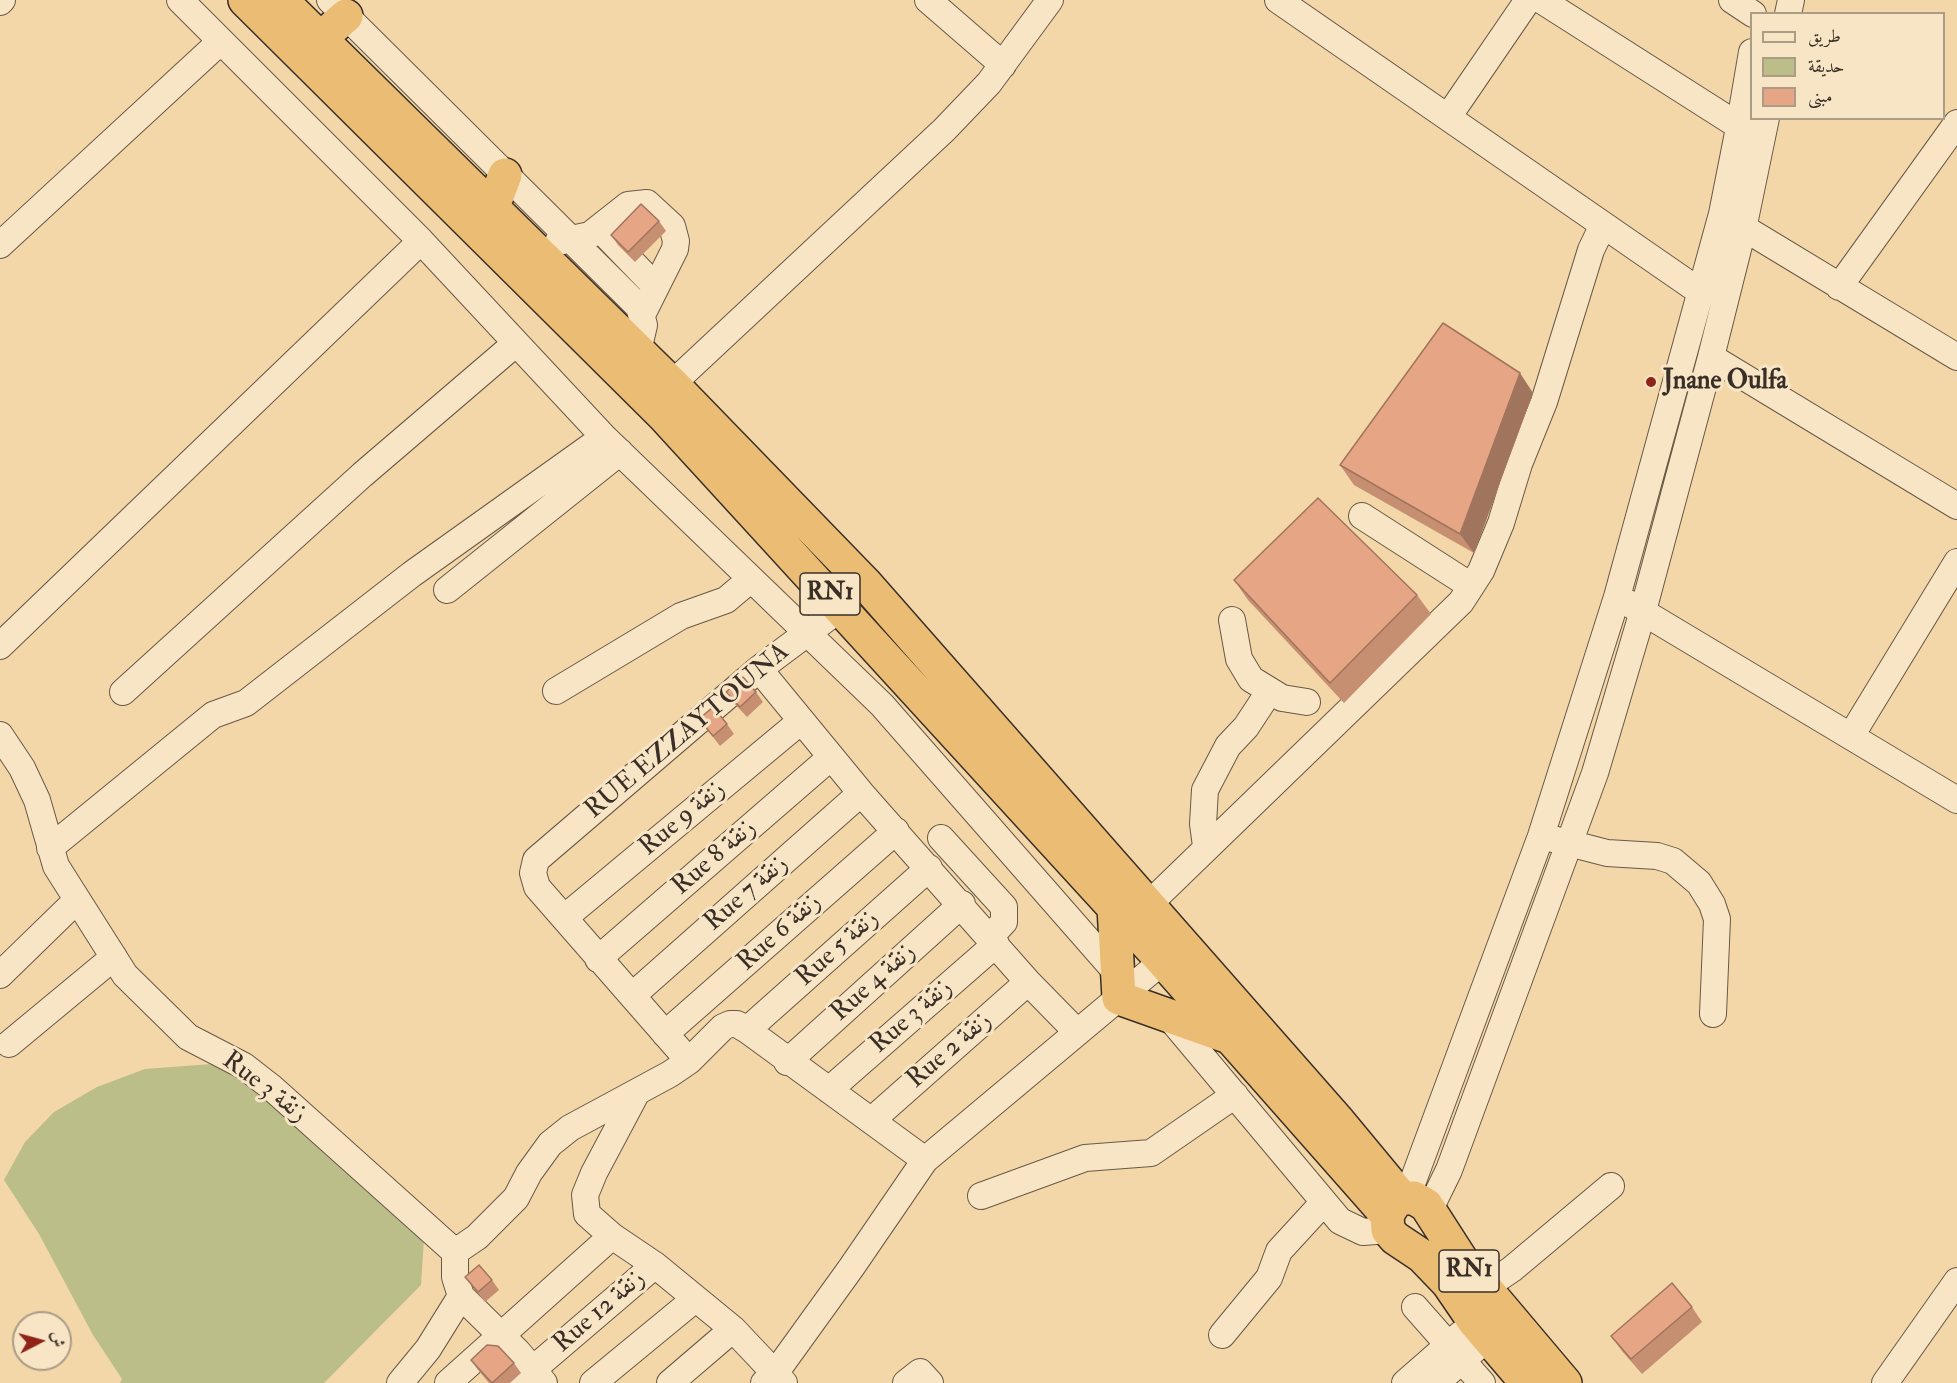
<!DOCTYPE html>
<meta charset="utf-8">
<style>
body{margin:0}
#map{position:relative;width:1957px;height:1383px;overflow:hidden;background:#f3d7a8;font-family:"IM FELL Double Pica",Amiri,serif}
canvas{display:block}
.legend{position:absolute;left:1750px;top:12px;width:195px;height:108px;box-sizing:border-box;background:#f7e5c6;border:2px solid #ab9c86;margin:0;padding:8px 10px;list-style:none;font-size:18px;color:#3a2f27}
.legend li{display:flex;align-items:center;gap:12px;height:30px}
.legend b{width:30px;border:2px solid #ab9c86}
.north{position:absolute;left:12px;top:1311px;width:60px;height:60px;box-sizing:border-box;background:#f7e5c6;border:2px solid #ab9c86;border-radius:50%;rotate:84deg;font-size:16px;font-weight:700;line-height:24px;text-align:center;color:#3a2f27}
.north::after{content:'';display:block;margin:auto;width:21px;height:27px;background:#8f2418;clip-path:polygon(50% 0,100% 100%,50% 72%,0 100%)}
</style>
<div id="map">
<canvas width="1957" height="1383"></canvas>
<ul class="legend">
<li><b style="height:8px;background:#f7e5c6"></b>طريق</li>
<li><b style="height:16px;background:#bbbe88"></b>حديقة</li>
<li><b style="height:16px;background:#e6a685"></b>مبنى</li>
</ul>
<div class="north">ش</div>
</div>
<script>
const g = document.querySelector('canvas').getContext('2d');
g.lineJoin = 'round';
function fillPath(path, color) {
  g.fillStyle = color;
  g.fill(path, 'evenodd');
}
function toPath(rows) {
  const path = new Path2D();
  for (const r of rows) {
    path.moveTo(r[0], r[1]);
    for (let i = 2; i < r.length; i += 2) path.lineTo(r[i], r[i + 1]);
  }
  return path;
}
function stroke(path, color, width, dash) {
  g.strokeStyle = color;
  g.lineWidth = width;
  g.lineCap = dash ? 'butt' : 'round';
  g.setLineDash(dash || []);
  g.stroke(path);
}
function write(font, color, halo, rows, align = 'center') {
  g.font = font + ' "IM FELL Double Pica",Amiri,serif';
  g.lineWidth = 6;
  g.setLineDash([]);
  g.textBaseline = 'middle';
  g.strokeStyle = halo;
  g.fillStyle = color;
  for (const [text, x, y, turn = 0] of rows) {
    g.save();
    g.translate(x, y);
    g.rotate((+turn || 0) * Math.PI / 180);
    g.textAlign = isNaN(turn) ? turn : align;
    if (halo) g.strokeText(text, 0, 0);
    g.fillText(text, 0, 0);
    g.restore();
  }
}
fillPath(toPath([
 [225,1063,424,1239,421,1285,324,1383,120,1383,122,1379,93,1335,39,1234,4,1180,25,1142,54,1112,97,1087,145,1069]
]), '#bbbe88');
const minor = toPath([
 [180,0,421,241,604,437,882,705,1116,972],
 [330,0,639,307,644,325,638,351],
 [928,0,1003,65],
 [1278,0,1699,291],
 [1541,0,1753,135],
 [1732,0,1753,14],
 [0,2,2,0],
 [1788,14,1791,0],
 [1448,117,1528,0],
 [1729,219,1957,357],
 [599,228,656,287],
 [558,242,590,235,628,205,647,203,672,226,676,241,675,249,643,313],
 [0,245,221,41],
 [1839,287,1957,123],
 [1711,357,1957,506],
 [672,384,944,130,989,83,1050,0],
 [1362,516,1471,586],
 [447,590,620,452],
 [1628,603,1957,800],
 [1232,620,1239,659,1251,679,1282,698,1307,702],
 [0,646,421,241],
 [759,669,861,793,1028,982,1076,1031],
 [556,691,681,616,726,600,751,579],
 [123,692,362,475,515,344],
 [0,735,22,768,37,800,56,866,125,975,188,1037,244,1066,271,1087,455,1252,455,1277,461,1296,517,1351,544,1383],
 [1851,736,1957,562],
 [941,838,1004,907,1004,922,990,937],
 [1553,839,1607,853,1657,856,1673,861,1699,883,1712,904,1717,919,1713,1014],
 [1206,846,1203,824,1205,790,1228,746,1246,727,1269,692],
 [50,848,213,715,246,703,412,574,604,437],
 [1149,904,1461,602,1481,571,1501,523,1519,464,1544,402,1591,250,1603,225],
 [564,918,801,721],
 [598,959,831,757],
 [0,975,77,900],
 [633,995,861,793],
 [1169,1017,1340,1221,1363,1232,1388,1230],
 [747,1030,929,868],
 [665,1034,896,831],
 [9,1044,114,957],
 [689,1061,537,887,533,873,536,860,759,669,842,607],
 [787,1062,962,904],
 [829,1090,996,944],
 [637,1092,594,1173,585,1195,587,1214,612,1236,655,1265,733,1329,784,1383],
 [872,1120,1028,982],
 [981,1196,1085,1158,1151,1153,1235,1095],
 [1407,1197,1541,836,1617,597,1722,214,1739,128,1752,52],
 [1429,1211,1449,1170,1595,773,1643,611,1711,357,1743,229,1766,118],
 [455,1252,477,1237,516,1198,529,1173,550,1144,570,1128,670,1074,689,1061,723,1027,730,1024,737,1024,747,1030,925,1160],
 [1484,1288,1512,1269,1611,1186],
 [1415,1307,1482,1383],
 [1222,1335,1269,1278,1279,1251,1324,1202],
 [400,1383,428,1349,461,1296],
 [448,1383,612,1236],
 [517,1383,655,1265],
 [593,1383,695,1299],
 [670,1383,733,1329],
 [764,1383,776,1372,851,1268,925,1160,1176,950],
 [906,1383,920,1372,930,1383],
 [1405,1383,1461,1334],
 [1436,1383,1474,1350],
 [1885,1383,1957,1281]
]);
const highway = toPath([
 [245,0,665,417,1163,961,1387,1215],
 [281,0,672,384,865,583,1339,1122,1402,1198],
 [320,39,346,16],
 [492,209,505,175],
 [1114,907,1119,998,1229,1037],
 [1527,1383,1474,1321,1448,1283,1422,1256,1395,1238,1388,1230,1387,1215,1395,1202,1402,1198,1414,1198,1426,1205,1462,1261,1565,1383]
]);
stroke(minor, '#685947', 28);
stroke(highway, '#3a2f27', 36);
stroke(minor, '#f7e5c6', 26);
stroke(highway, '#eabc74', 33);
fillPath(toPath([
 [659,221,666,231,635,262,618,245,611,235],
 [1533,393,1474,553,1354,485,1340,465],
 [1234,580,1417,595,1431,614,1344,703,1248,600],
 [726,692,756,692,763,702,747,717,733,702],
 [699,719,727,724,734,734,720,746],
 [465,1277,492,1280,499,1290,485,1302],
 [1692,1307,1702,1322,1642,1374,1622,1351,1611,1336],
 [471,1360,514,1363,521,1373,510,1383,489,1383,478,1370]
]), '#c68f72');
fillPath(toPath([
 [1520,373,1533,393,1474,553,1460,534]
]), '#a1745d');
const building = toPath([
 [641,204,659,221,628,252,611,235,641,204],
 [1443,323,1520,373,1460,534,1340,465,1443,323],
 [1318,498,1417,595,1330,683,1234,580,1318,498],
 [743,677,756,692,740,707,726,692,743,677],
 [713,707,727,724,713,736,699,719,713,707],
 [479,1265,492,1280,478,1292,465,1277,479,1265],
 [1672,1283,1692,1307,1631,1359,1611,1336,1672,1283],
 [487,1345,498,1346,514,1363,492,1383,471,1360,487,1345]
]);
fillPath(building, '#e6a685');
stroke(building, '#a1745d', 1.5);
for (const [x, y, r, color] of [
 [1651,382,6,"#8f2418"]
]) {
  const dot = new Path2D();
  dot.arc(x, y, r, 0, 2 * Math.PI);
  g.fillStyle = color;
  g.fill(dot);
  stroke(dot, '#f7e5c6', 2);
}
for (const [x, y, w] of [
 [830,594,60],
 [1469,1271,60]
]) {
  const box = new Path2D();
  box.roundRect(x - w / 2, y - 21, w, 42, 4.5);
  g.fillStyle = '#f7e5c6';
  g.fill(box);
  stroke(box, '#3a2f27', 1.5);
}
write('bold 24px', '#3a2f27', null, [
 ["RN1",830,594],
 ["RN1",1469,1271]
]);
write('bold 26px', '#3a2f27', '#f7e5c6', [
 ["Jnane Oulfa",1663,382]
], 'left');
write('26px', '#3a2f27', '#f7e5c6', [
 ["RUE EZZAYTOUNA",688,732,-40],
 ["Rue 9 زنقة",683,819,-40],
 ["Rue 8 زنقة",715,858,-41],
 ["Rue 7 زنقة",747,894,-41],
 ["Rue 6 زنقة",780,933,-42],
 ["Rue 5 زنقة",838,949,-42],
 ["Rue 4 زنقة",874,983,-42],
 ["Rue 3 زنقة",912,1017,-41],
 ["Rue 2 زنقة",950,1051,-41],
 ["Rue 3 زنقة",264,1088,37],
 ["Rue 12 زنقة",600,1312,-41]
]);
</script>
